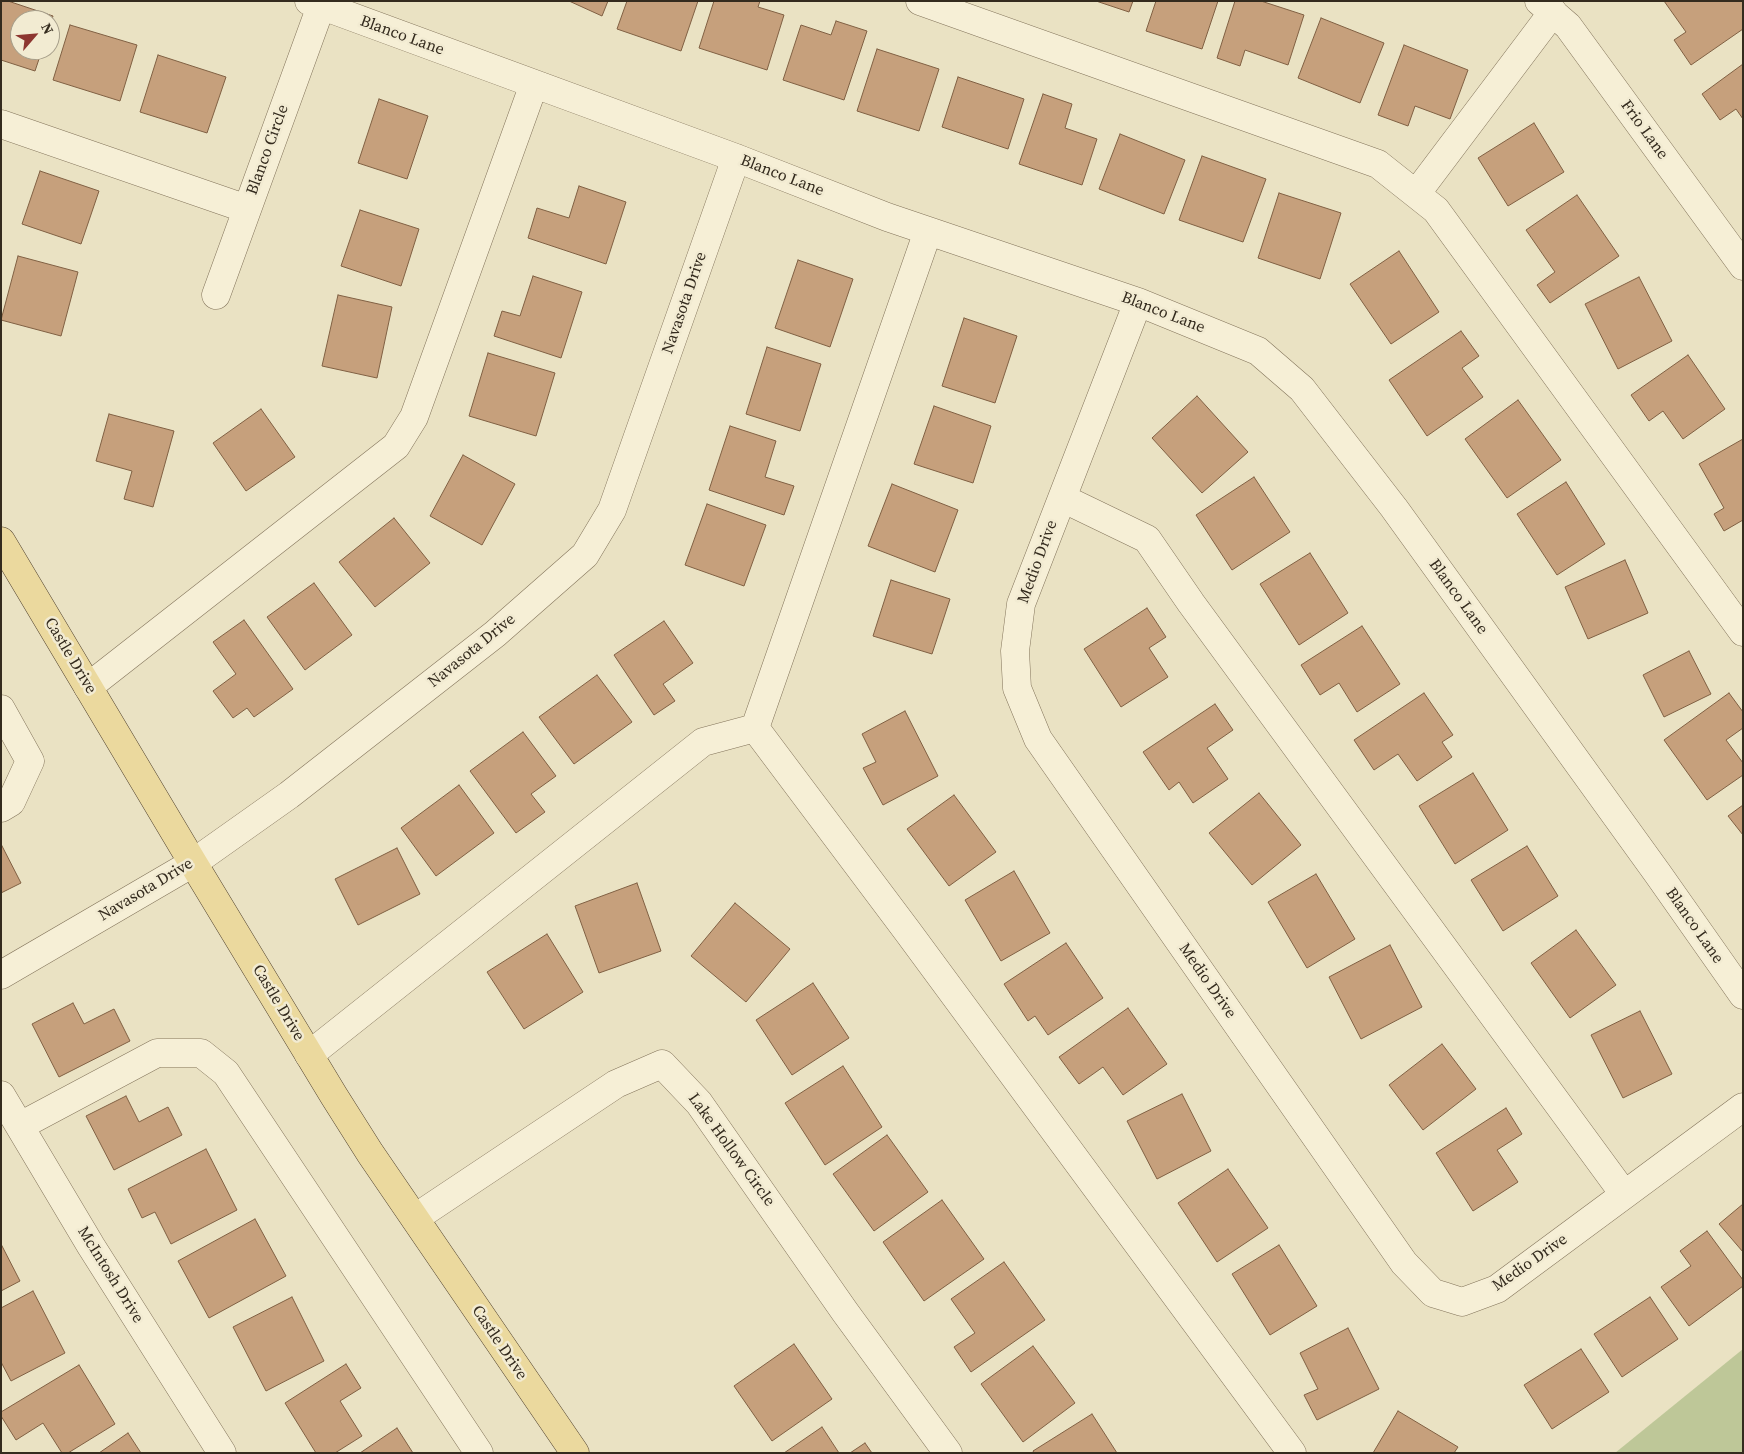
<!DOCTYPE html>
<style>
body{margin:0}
#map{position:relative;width:1744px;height:1454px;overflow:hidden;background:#eae2c3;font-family:"Source Serif 4",serif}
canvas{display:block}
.frame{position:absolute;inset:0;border:2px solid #342b1e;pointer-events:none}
.north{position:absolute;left:10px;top:10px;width:50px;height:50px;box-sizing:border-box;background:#f2ebd2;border:1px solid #a69e8a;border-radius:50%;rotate:63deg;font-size:14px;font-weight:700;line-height:20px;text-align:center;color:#342b1e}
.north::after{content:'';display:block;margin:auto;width:18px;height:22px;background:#8d3630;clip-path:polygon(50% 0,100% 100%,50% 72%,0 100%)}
</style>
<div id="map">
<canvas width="1744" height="1454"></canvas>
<div class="frame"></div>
<div class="north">N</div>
</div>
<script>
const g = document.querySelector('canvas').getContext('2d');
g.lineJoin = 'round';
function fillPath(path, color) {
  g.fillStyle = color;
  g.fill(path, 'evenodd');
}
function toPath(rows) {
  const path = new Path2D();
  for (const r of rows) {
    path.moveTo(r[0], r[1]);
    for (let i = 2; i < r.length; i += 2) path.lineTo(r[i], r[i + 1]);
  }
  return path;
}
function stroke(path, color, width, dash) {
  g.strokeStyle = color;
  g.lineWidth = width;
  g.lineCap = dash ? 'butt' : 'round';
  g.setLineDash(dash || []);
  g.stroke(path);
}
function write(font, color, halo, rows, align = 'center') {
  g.font = font + ' "Source Serif 4",serif';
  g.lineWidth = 5;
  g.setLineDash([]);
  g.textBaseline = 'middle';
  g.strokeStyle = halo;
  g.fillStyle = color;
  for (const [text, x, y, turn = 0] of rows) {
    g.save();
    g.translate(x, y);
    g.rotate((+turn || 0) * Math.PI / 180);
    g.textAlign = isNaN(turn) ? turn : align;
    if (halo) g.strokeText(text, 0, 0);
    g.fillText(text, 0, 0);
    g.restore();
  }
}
fillPath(toPath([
 [1743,1349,1743,1453,1615,1453]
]), '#bec798');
const building = toPath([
 [1,1,8,1,53,16,50,26,50,20,20,20,20,50,42,50,35,71,1,60,1,1],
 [569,1,608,1,602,16,569,1],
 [627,1,698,1,681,51,617,29,627,1],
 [714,1,760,1,758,7,784,15,767,70,699,48,714,1],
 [1096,1,1133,1,1129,12,1096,1],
 [1156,1,1218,1,1202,49,1146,31,1156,1],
 [1235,1,1261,1,1304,15,1288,65,1245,50,1240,66,1217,58,1235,1],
 [1664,1,1743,1,1743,29,1691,65,1674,40,1686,32,1664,1],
 [1321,18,1384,43,1360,103,1298,78,1321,18],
 [836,21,867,31,844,100,783,80,801,25,831,35,836,21],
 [70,25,137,45,120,101,53,80,70,25],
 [1404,45,1468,70,1450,119,1415,106,1408,126,1378,115,1404,45],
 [877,49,939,69,919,131,857,111,877,49],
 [158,55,226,77,207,133,140,112,158,55],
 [1743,64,1743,119,1736,109,1720,120,1702,94,1743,64],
 [958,77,1024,99,1008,149,942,127,958,77],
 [1043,94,1072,104,1065,128,1097,139,1082,185,1019,164,1043,94],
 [379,99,428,116,407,179,358,163,379,99],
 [1534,123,1564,172,1508,206,1478,158,1534,123],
 [1120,134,1185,160,1164,214,1099,189,1120,134],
 [1202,156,1266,179,1243,242,1179,220,1202,156],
 [40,171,99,191,81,244,22,224,40,171],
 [579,186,626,202,606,264,528,238,537,208,569,218,579,186],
 [1279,193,1341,213,1320,279,1258,258,1279,193],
 [1577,195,1619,256,1550,303,1537,285,1555,272,1526,230,1577,195],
 [360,210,419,229,401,286,341,266,360,210],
 [1399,251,1439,312,1391,344,1350,284,1399,251],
 [18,256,78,272,61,336,1,320,18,256],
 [798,260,853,279,830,347,775,328,798,260],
 [533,276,582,292,561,358,494,336,502,311,520,316,533,276],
 [1639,277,1672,341,1618,369,1585,304,1639,277],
 [338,295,392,307,377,378,322,366,338,295],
 [964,318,1017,336,995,403,942,386,964,318],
 [1461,331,1479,356,1462,368,1483,397,1427,436,1389,380,1461,331],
 [767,347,821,364,800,431,746,414,767,347],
 [488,353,555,373,536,436,469,416,488,353],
 [1688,355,1725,409,1683,439,1663,411,1649,421,1631,395,1688,355],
 [1197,396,1248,452,1202,493,1152,438,1197,396],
 [1518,400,1561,460,1507,498,1465,439,1518,400],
 [934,406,991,426,973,483,914,464,934,406],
 [261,409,295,457,246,491,213,443,261,409],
 [109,414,174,431,153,507,124,499,132,471,96,461,109,414],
 [730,426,776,441,765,477,794,486,784,515,709,490,730,426],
 [1743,439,1743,520,1724,531,1714,514,1724,508,1699,464,1743,439],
 [463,455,515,484,482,545,430,516,463,455],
 [1254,477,1290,532,1232,570,1196,515,1254,477],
 [1566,482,1605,544,1557,575,1517,514,1566,482],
 [892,484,958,510,935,572,868,546,892,484],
 [707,504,766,525,744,586,685,565,707,504],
 [394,518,430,563,375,607,339,562,394,518],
 [1310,553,1348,613,1299,645,1260,584,1310,553],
 [1625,560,1648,613,1588,639,1565,587,1625,560],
 [891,580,950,599,932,654,873,636,891,580],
 [314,583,352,635,305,670,267,617,314,583],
 [1147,608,1166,637,1149,648,1168,677,1121,707,1084,649,1147,608],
 [244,620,293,689,254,717,247,708,233,718,213,691,236,674,213,642,244,620],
 [664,621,693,663,663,684,675,701,654,715,614,655,664,621],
 [1362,626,1400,684,1357,712,1339,683,1320,695,1301,665,1362,626],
 [1689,651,1711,694,1664,717,1643,675,1689,651],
 [597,675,632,722,574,764,539,717,597,675],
 [1424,693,1453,735,1442,742,1452,757,1417,781,1398,754,1374,770,1354,740,1424,693],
 [1729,693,1743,712,1743,728,1726,740,1743,763,1743,775,1707,800,1664,740,1729,693],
 [1215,704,1233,730,1207,748,1228,779,1193,803,1179,782,1169,790,1143,752,1215,704],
 [905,711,938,776,883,805,863,768,876,762,862,734,905,711],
 [523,732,556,776,531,794,545,812,516,833,470,771,523,732],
 [1473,773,1508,830,1455,864,1419,806,1473,773],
 [459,785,494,833,436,876,401,828,459,785],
 [1259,793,1301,845,1252,885,1209,833,1259,793],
 [954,795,996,852,949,886,907,829,954,795],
 [1743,805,1743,835,1728,816,1743,805],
 [1,844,21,883,1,893,1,844],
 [1527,846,1558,896,1503,931,1471,880,1527,846],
 [397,848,420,894,358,925,335,879,397,848],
 [1014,871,1050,933,1001,961,965,900,1014,871],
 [1316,874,1355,939,1307,968,1268,902,1316,874],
 [637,883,661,951,599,973,575,906,637,883],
 [735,903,790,949,746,1002,691,956,735,903],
 [1576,930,1616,985,1570,1018,1531,963,1576,930],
 [547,934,583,992,524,1029,487,972,547,934],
 [1066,943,1103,998,1048,1035,1035,1016,1028,1021,1004,984,1066,943],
 [1390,945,1422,1007,1361,1039,1329,977,1390,945],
 [813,983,849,1038,792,1075,756,1020,813,983],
 [73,1003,84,1024,114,1009,130,1041,59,1077,32,1024,73,1003],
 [1128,1008,1167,1064,1123,1095,1103,1067,1079,1084,1059,1057,1128,1008],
 [1640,1011,1672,1074,1623,1098,1591,1035,1640,1011],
 [1442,1044,1476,1089,1423,1130,1389,1085,1442,1044],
 [843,1066,882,1127,825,1165,785,1103,843,1066],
 [1182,1094,1211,1151,1157,1179,1127,1121,1182,1094],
 [126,1096,139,1122,168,1107,182,1135,114,1170,86,1116,126,1096],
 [1506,1108,1522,1134,1497,1150,1518,1182,1473,1211,1436,1153,1506,1108],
 [887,1135,928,1192,874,1231,833,1174,887,1135],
 [206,1149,237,1210,171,1244,155,1212,142,1218,128,1189,206,1149],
 [1228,1169,1268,1228,1217,1262,1178,1203,1228,1169],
 [942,1200,984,1259,924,1301,883,1242,942,1200],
 [1743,1204,1743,1252,1719,1224,1743,1204],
 [255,1219,286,1276,209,1318,178,1261,255,1219],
 [1707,1231,1743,1280,1743,1286,1689,1326,1661,1287,1691,1266,1680,1251,1707,1231],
 [1,1244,20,1281,1,1291,1,1244],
 [1279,1245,1317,1306,1270,1335,1232,1274,1279,1245],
 [1004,1262,1045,1320,971,1372,954,1347,975,1333,951,1299,1004,1262],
 [33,1291,65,1353,11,1381,1,1362,1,1308,33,1291],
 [292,1297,324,1361,266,1391,233,1327,292,1297],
 [1650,1297,1678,1339,1622,1377,1594,1334,1650,1297],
 [1348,1328,1379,1389,1317,1420,1304,1395,1318,1389,1300,1353,1348,1328],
 [794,1344,832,1399,772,1441,734,1386,794,1344],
 [1033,1346,1075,1403,1023,1442,981,1384,1033,1346],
 [1581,1349,1609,1392,1552,1429,1524,1385,1581,1349],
 [346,1364,361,1388,340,1401,362,1436,335,1453,316,1453,285,1403,346,1364],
 [79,1365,115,1424,68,1453,62,1453,43,1423,16,1440,1,1416,1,1412,79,1365],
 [1398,1411,1458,1447,1454,1453,1373,1453,1398,1411],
 [1092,1414,1117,1453,1034,1453,1033,1451,1092,1414],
 [822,1427,839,1453,784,1453,822,1427],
 [397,1428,413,1453,360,1453,397,1428],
 [128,1433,141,1453,99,1453,128,1433],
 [865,1443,872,1453,850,1453,865,1443]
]);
fillPath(building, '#c6a07c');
stroke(building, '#806043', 1);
const minor = toPath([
 [309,1,736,158,887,217,1138,302,1258,351,1302,389,1394,508,1658,874,1743,995],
 [920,1,1378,164,1436,210,1743,632],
 [1539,1,1568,26,1743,266],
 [1,124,247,209],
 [1416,194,1553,12],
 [928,231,755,728,908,932,1292,1453],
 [216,295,321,6],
 [1138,302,1021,604,1015,651,1017,688,1038,739,1404,1263,1433,1293,1443,1296,1462,1302,1497,1289,1743,1107],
 [1062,498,1147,539,1191,603,1624,1194],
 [88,687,396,446,414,417,534,84],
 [1,709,30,761,11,802,1,808],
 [1,975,193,863,289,795,495,634,585,555,612,510,736,158],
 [309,1055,703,742,755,728],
 [1,1095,91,1246,222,1453],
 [20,1126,157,1053,201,1053,226,1073,479,1453],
 [415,1218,616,1084,662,1064,699,1103,845,1312,948,1453]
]);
const major = toPath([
 [1,541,193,863,334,1096,370,1153,575,1453]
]);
stroke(minor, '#83745b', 29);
stroke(major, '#51422f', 29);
stroke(minor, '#f6efd6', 28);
stroke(major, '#ebd99e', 28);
write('16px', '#342b1e', '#f2ebd2', [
 ["Blanco Lane",402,36,20],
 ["Frio Lane",1644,130,54],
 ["Blanco Circle",268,150,-70],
 ["Blanco Lane",782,176,21],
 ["Navasota Drive",685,303,-71],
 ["Blanco Lane",1163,313,21],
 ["Medio Drive",1038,562,-70],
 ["Blanco Lane",1458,597,54],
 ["Navasota Drive",472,651,-39],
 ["Castle Drive",70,656,59],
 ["Navasota Drive",146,890,-31],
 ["Blanco Lane",1694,926,55],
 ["Medio Drive",1207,981,55],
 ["Castle Drive",278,1003,59],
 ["Lake Hollow Circle",731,1150,54],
 ["Medio Drive",1530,1263,-35],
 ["McIntosh Drive",110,1275,58],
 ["Castle Drive",499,1343,56]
]);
</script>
